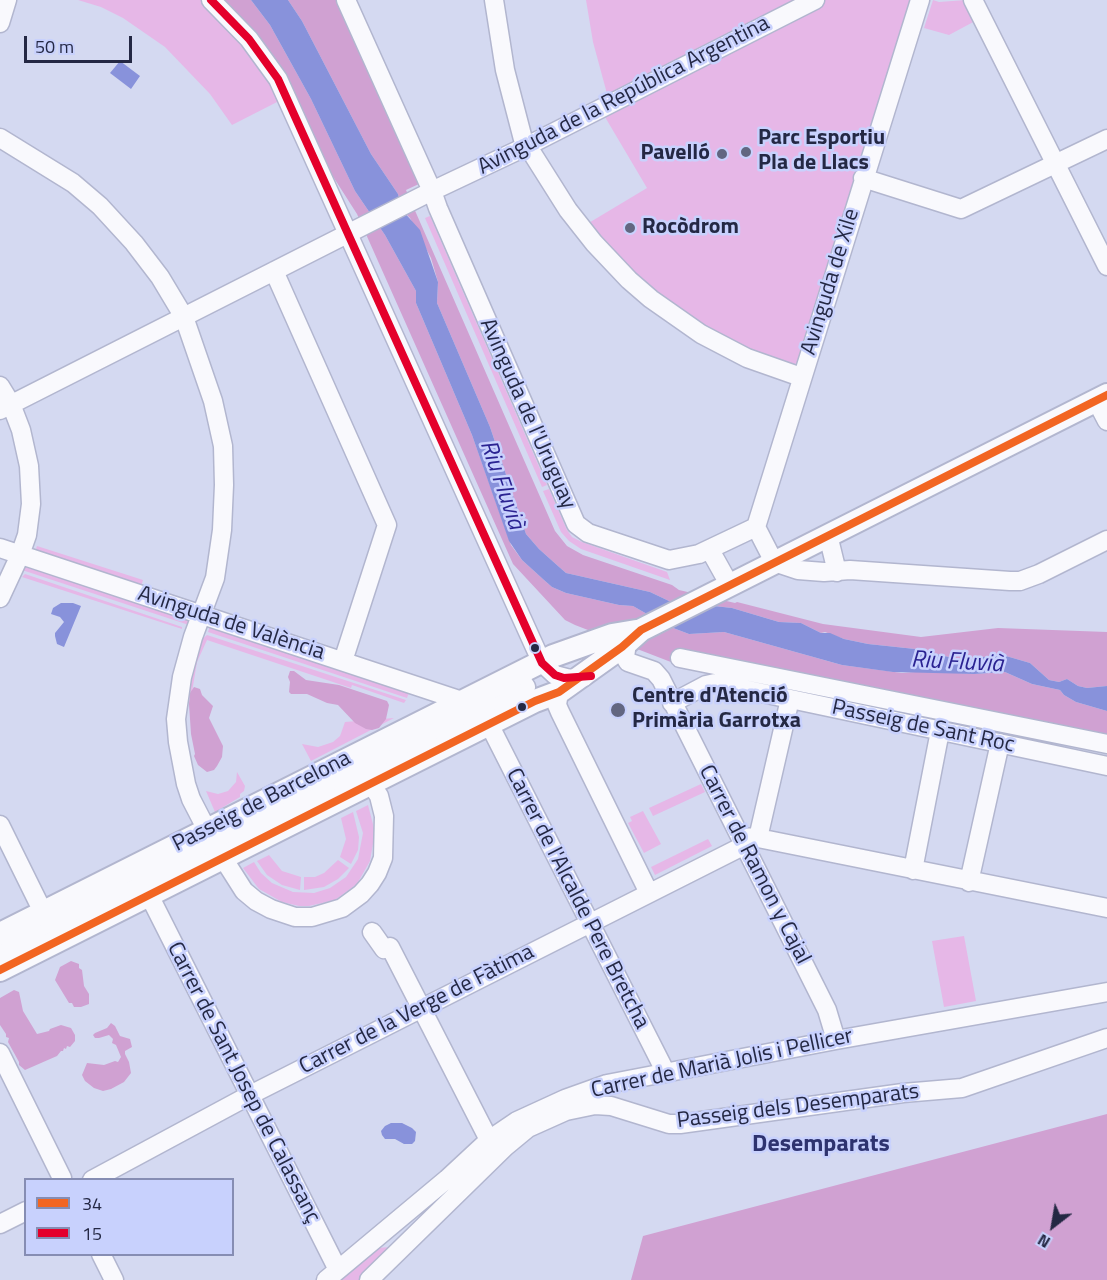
<!DOCTYPE html>
<meta charset="utf-8">
<style>
body{margin:0}
#map{position:relative;width:1107px;height:1280px;overflow:hidden;background:#d4d9f1;font-family:"Titillium Web",sans-serif}
canvas{display:block}
.legend{position:absolute;left:24px;top:1178px;width:210px;height:78px;box-sizing:border-box;background:#c8d1fd;border:2px solid #868db3;margin:0;padding:8px 10px;list-style:none;font-size:18px;color:#242844}
.legend li{display:flex;align-items:center;gap:12px;height:30px}
.legend b{width:30px;border:2px solid #868db3}
.north{position:absolute;left:1023px;top:1196px;width:60px;height:60px;-webkit-text-stroke:4px #c8d1fd;paint-order:stroke;rotate:211deg;font-size:16px;font-weight:700;line-height:24px;text-align:center;color:#242844}
.north::after{content:'';display:block;margin:auto;width:21px;height:27px;background:#242844;clip-path:polygon(50% 0,100% 100%,50% 72%,0 100%)}
.scale{position:absolute;left:24px;top:36px;width:108px;height:27px;box-sizing:border-box;border:3px solid #242844;border-top:0;padding-left:8px;font-size:18px;line-height:21px;white-space:nowrap;color:#242844;-webkit-text-stroke:4px #c8d1fd;paint-order:stroke}
</style>
<div id="map">
<canvas width="1107" height="1280"></canvas>
<ul class="legend">
<li><b style="height:8px;background:#f26522"></b>34</li>
<li><b style="height:8px;background:#e4002b"></b>15</li>
</ul>
<div class="north">N</div>
<div class="scale">50 m</div>
</div>
<script>
const g = document.querySelector('canvas').getContext('2d');
g.lineJoin = 'round';
function fillPath(path, color) {
  g.fillStyle = color;
  g.fill(path, 'evenodd');
}
function toPath(rows) {
  const path = new Path2D();
  for (const r of rows) {
    path.moveTo(r[0], r[1]);
    for (let i = 2; i < r.length; i += 2) path.lineTo(r[i], r[i + 1]);
  }
  return path;
}
function stroke(path, color, width, dash) {
  g.strokeStyle = color;
  g.lineWidth = width;
  g.lineCap = dash ? 'butt' : 'round';
  g.setLineDash(dash || []);
  g.stroke(path);
}
function write(font, color, halo, rows, align = 'center') {
  g.font = font + ' "Titillium Web",sans-serif';
  g.lineWidth = 5;
  g.setLineDash([]);
  g.textBaseline = 'middle';
  g.strokeStyle = halo;
  g.fillStyle = color;
  for (const [text, x, y, turn = 0] of rows) {
    g.save();
    g.translate(x, y);
    g.rotate((+turn || 0) * Math.PI / 180);
    g.textAlign = isNaN(turn) ? turn : align;
    if (halo) g.strokeText(text, 0, 0);
    g.fillText(text, 0, 0);
    g.restore();
  }
}
fillPath(toPath([
 [78,0,203,0,233,31,267,74,281,100,232,125,210,94,165,47,123,18,101,7],
 [586,0,913,0,797,371,691,327,582,227,647,188,605,117,606,90,593,42],
 [933,0,939,2,966,0,977,20,949,35,924,28],
 [430,216,547,485,542,487,425,218],
 [549,489,567,530,572,537,582,542,667,572,670,580,581,549,569,541,561,532,543,491],
 [37,546,143,580,141,587,35,552],
 [27,566,189,620,192,626,22,570],
 [25,574,182,627,182,629,22,577],
 [210,626,409,692,407,698,208,632],
 [207,635,406,700,404,703,352,685,351,688,207,640,197,662,191,698,187,698,191,672,201,640],
 [394,718,311,761,302,744,318,747,333,742,340,736,345,722],
 [237,772,245,786,244,791,240,794,240,797,215,812,206,791,218,794,228,791,236,782],
 [701,784,705,792,653,816,649,808],
 [368,805,375,832,370,861,357,884,335,900,309,906,299,906,282,902,259,889,243,868,254,862,261,873,272,883,293,892,314,893,330,888,346,877,358,859,363,833,356,811],
 [643,811,661,844,644,853,628,823,632,821,630,817],
 [353,812,359,837,358,850,351,864,340,857,346,839,341,818],
 [708,839,712,846,655,875,651,867],
 [269,855,282,871,301,877,300,890,282,885,267,875,257,861],
 [338,860,349,868,338,879,324,887,304,890,304,877,315,877,324,873],
 [964,936,976,1001,944,1007,932,941],
 [498,1140,363,1280,340,1280,377,1248,391,1247]
]), '#e6b7e7');
fillPath(toPath([
 [220,0,251,0,270,25,311,99,355,191,385,235,416,291,416,303,472,435,511,545,522,560,544,580,552,587,566,593,619,605,633,606,668,626,689,634,724,632,842,665,902,673,927,671,974,674,1005,672,1032,684,1060,690,1064,695,1076,702,1107,711,1107,742,689,669,575,625,565,620,513,564,357,214],
 [288,0,336,0,421,183,406,190,555,531,567,546,583,555,672,585,679,590,735,603,737,602,823,624,921,637,998,628,1107,632,1107,686,1087,688,1078,686,1067,679,1059,682,1049,680,1030,663,1006,656,998,655,970,662,915,649,868,644,844,639,825,632,821,633,801,623,779,622,732,608,669,601,650,592,566,573,558,566,539,549,526,534,490,427,437,303,438,282,431,258,410,218,402,210,398,194,371,154,302,21],
 [290,671,294,671,306,680,339,685,387,701,389,705,386,719,379,728,372,730,366,729,355,723,338,705,327,703,307,694,291,694,289,692,290,682,288,677],
 [194,687,200,689,202,695,213,706,209,718,223,746,222,757,217,766,214,770,207,772,198,765,194,756,195,754,191,734,189,704,190,693],
 [71,961,79,964,79,968,82,970,84,986,89,994,89,1004,81,1007,74,1007,72,1003,69,1003,55,980,60,967],
 [14,990,19,992,23,1011,37,1034,49,1031,50,1029,61,1025,71,1028,75,1035,75,1041,70,1047,67,1046,66,1049,64,1048,63,1051,61,1051,57,1056,25,1070,19,1065,19,1062,8,1042,9,1038,6,1037,6,1034,0,1025,0,998],
 [111,1023,115,1026,120,1036,130,1039,132,1047,125,1051,125,1054,129,1062,131,1073,124,1082,111,1089,103,1091,94,1088,85,1081,82,1075,87,1063,104,1065,115,1061,118,1062,121,1057,116,1045,112,1043,113,1039,109,1035,99,1038,95,1038,93,1035,95,1033,107,1028],
 [1107,1114,1107,1280,631,1280,643,1236]
]), '#d0a1d2');
fillPath(toPath([
 [251,0,288,0,302,21,371,154,398,194,402,210,420,230,438,282,437,303,490,427,526,534,539,549,558,566,566,573,650,592,669,601,732,608,779,622,801,623,821,633,830,633,844,639,868,644,915,649,970,662,983,657,1006,656,1030,663,1049,680,1059,682,1067,679,1078,686,1087,688,1107,686,1107,711,1076,702,1064,695,1060,690,1032,684,1005,672,974,674,893,672,842,665,724,632,689,634,668,626,633,606,619,605,566,593,552,587,544,580,522,560,509,541,472,435,416,303,416,291,385,235,355,191,311,99,270,25],
 [120,61,140,76,131,89,110,73],
 [61,603,73,603,81,606,64,647,57,644,55,636,55,633,64,622,60,617,51,614,53,608],
 [391,1123,402,1123,412,1128,416,1132,415,1141,412,1144,404,1144,395,1139,385,1139,382,1135,381,1131,385,1126]
]), '#8892db');
const minor = toPath([
 [211,0,249,39,278,79,542,663,555,675,570,679,584,677],
 [346,0,432,191,438,208,576,524,588,533,669,560,699,554,756,527],
 [494,0,505,70,525,147,532,153,568,210,594,243,629,280,651,299,701,334,747,358,801,377],
 [920,0,756,527,774,562,798,570,824,572,850,570,1010,581,1020,581,1039,574,1107,540],
 [973,0,1107,266],
 [0,23,7,0],
 [0,138,73,183,100,206,134,243,160,277,184,317,213,401,223,446,224,485,222,530,215,578,193,637,182,677,176,719,178,742,186,784,191,799,207,830],
 [863,178,961,209,1107,139],
 [274,271,387,525,343,661],
 [0,386,11,404,21,430,29,466,31,504,27,535,20,555,0,598],
 [1096,400,1107,421],
 [0,410,432,191,525,147,815,0],
 [828,535,837,572],
 [0,548,462,701],
 [710,550,729,584],
 [627,643,625,657,628,662,654,671,661,679,827,1010,836,1040],
 [680,658,1107,744],
 [559,692,557,705,560,712,649,893],
 [672,703,706,685,715,683,1107,766],
 [489,724,666,1073],
 [0,825,43,912],
 [741,837,758,838,1107,908],
 [758,838,790,699],
 [223,858,244,891,256,901,271,909,295,917,312,917,342,908,361,894,370,884,377,873,383,858,384,816,379,796,371,784],
 [913,870,940,731],
 [969,882,1000,743],
 [149,895,338,1270],
 [372,932,384,949,390,947,489,1140],
 [0,950,526,687,520,678],
 [0,1053,62,1178],
 [92,1180,250,1095,745,845],
 [0,1224,26,1211],
 [101,1254,114,1280],
 [326,1280,447,1179,489,1140,517,1121,565,1099,607,1084,836,1040,1107,992],
 [369,1280,505,1147,528,1128,566,1111,595,1105,611,1106,669,1124,680,1124,903,1093,962,1088,1107,1038]
]);
const major = toPath([
 [0,934,553,656,612,635,636,631],
 [0,970,535,701,559,692,622,647,641,630,1107,395]
]);
stroke(minor, '#b2b6cf', 21);
stroke(major, '#b2b6cf', 26);
stroke(minor, '#f9f9fd', 18);
stroke(major, '#f9f9fd', 22);
stroke(toPath([
 [0,970,535,701,559,692,622,647,641,630,1107,395]
]), '#f26522', 8);
stroke(toPath([
 [211,0,249,39,278,79,542,663,555,675,564,678,591,676]
]), '#e4002b', 8);
for (const [x, y, r, color] of [
 [746,152,6,"#626681"],
 [722,154,6,"#626681"],
 [630,228,6,"#626681"],
 [535,648,5,"#242844"],
 [522,707,5,"#242844"],
 [618,710,8,"#626681"]
]) {
  const dot = new Path2D();
  dot.arc(x, y, r, 0, 2 * Math.PI);
  g.fillStyle = color;
  g.fill(dot);
  stroke(dot, '#c8d1fd', 2);
}
write('22px', '#242844', '#c8d1fd', [
 ["Avinguda de la República Argentina",624,96,-27],
 ["Avinguda de Xile",831,282,-73],
 ["Avinguda de l'Uruguay",527,414,66],
 ["Avinguda de València",231,624,18],
 ["Passeig de Sant Roc",923,727,12],
 ["Passeig de Barcelona",262,802,-27],
 ["Carrer de Ramon y Cajal",754,865,63],
 ["Carrer de l'Alcalde Pere Bretcha",577,899,63],
 ["Carrer de la Verge de Fàtima",417,1010,-27],
 ["Carrer de Marià Jolis i Pellicer",722,1064,-12],
 ["Carrer de Sant Josep de Calassanç",243,1083,63],
 ["Passeig dels Desemparats",798,1107,-7]
]);
write('bold 22px', '#242844', '#c8d1fd', [
 ["Parc Esportiu",758,139],
 ["Pla de Llacs",758,164],
 ["Pavelló",710,154,"right"],
 ["Rocòdrom",642,228],
 ["Centre d'Atenció",632,697],
 ["Primària Garrotxa",632,722]
], 'left');
write('italic 24px', '#2b2392', '#c8d1fd', [
 ["Riu Fluvià",501,485,71],
 ["Riu Fluvià",957,663,3]
]);
write('bold 24px', '#2e336f', '#c8d1fd', [
 ["Desemparats",821,1145]
]);
</script>
